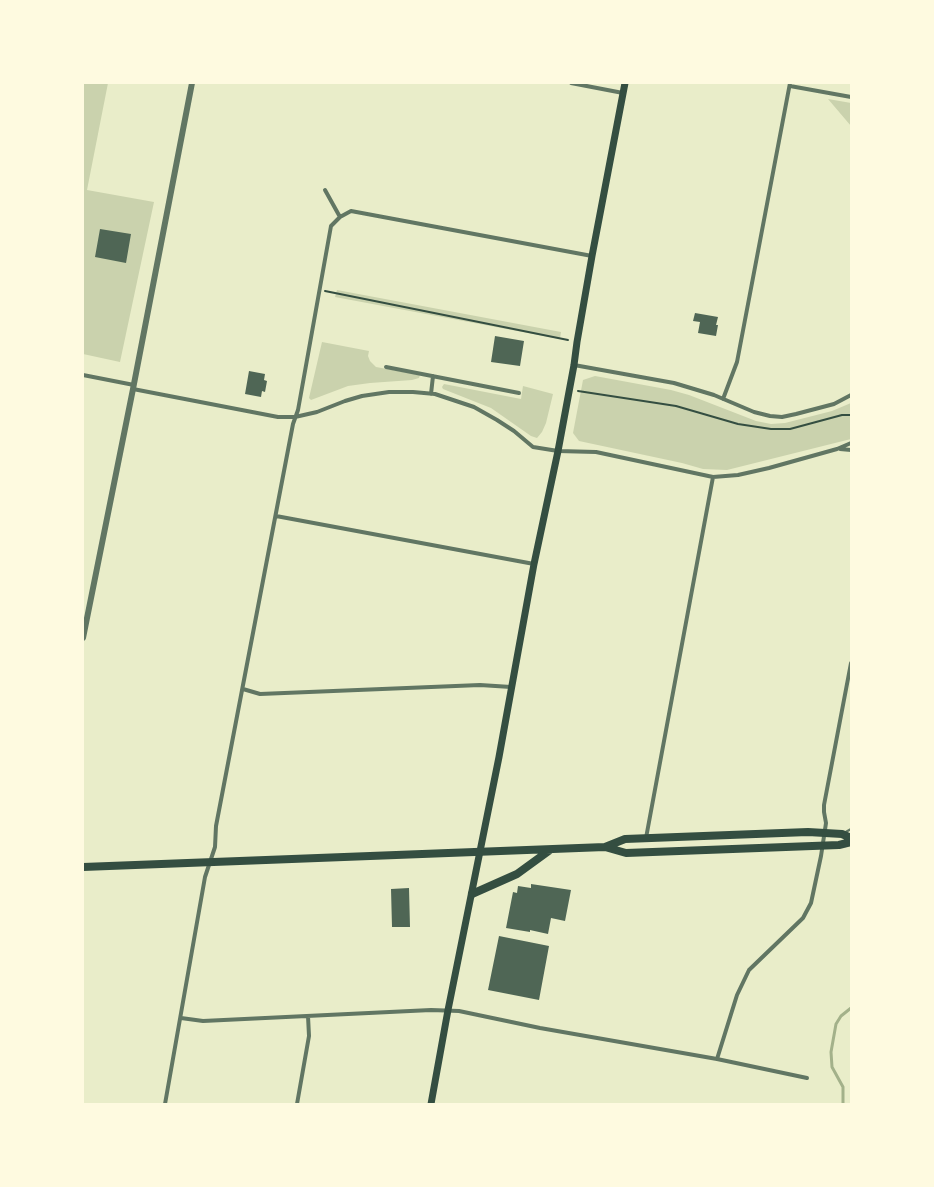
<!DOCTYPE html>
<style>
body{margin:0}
#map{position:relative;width:934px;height:1187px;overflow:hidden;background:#e9edc9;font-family:"PT Serif",serif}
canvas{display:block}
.frame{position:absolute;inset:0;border:84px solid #fefae0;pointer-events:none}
</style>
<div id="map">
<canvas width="934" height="1187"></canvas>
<div class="frame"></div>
</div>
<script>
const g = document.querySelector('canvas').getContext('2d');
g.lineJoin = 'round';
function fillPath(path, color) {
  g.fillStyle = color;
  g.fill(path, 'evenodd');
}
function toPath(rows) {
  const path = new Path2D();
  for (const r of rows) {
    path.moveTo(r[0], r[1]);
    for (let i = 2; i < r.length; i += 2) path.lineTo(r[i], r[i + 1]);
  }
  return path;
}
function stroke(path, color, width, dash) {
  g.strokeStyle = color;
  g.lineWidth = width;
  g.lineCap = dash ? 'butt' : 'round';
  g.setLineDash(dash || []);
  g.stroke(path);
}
fillPath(toPath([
 [83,83,108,83,87,190,154,202,120,362,83,354],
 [828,99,851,103,851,126],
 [337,290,561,332,560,339,335,297],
 [322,342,369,351,368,356,370,361,376,367,420,375,419,378,412,380,370,383,348,386,311,400,309,398],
 [595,376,671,390,689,395,756,421,771,424,785,423,832,411,851,403,851,439,727,470,703,469,682,463,579,441,573,433,583,380],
 [444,384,521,399,523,386,553,394,546,423,542,432,537,438,531,436,491,408,443,389,442,387]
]), '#cad2ad');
stroke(toPath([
 [843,1104,843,1087,832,1067,831,1052,836,1024,841,1016,851,1008]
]), '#a3b18a', 3);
fillPath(toPath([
 [100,229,131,234,126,263,95,257],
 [695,313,718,317,716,325,718,325,716,336,698,333,700,322,693,321],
 [495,336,524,341,520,366,491,362],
 [249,371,265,374,264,380,267,381,265,392,262,391,261,397,245,394],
 [531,884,571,890,565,921,551,918,548,934,530,930,530,932,506,928,513,892,517,893,518,886,531,888],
 [409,888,410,927,392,927,391,889],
 [499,936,549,946,539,1000,488,990]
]), '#4f6655');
stroke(toPath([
 [325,291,568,340],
 [578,391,676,406,738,424,771,429,790,429,842,415,851,415]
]), '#344e41', 2);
stroke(toPath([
 [844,833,851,829]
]), '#617663', 2.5);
stroke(toPath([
 [571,83,623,93],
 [790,86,851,97],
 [325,190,340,217],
 [574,365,674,383,714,395,754,412,770,416,782,417,796,414,834,404,851,395],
 [386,367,519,393],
 [83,375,134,385],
 [133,389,278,417,295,417,317,412,345,401,362,396,389,392,413,392,435,394,474,407,497,420,514,431,533,447,558,451,596,452,713,477,738,475,769,468,837,449,851,443],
 [431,394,433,376],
 [723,399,737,362,790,83],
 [840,449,851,450],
 [276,516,534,564],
 [243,689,260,694,480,685,511,687],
 [646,838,713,477],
 [181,1018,203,1021,431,1010,459,1011,540,1028,717,1059,807,1078],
 [717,1059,737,995,749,970,803,918,811,903,821,856,826,823,824,812,824,805,851,663],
 [165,1104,205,877,215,847,216,826,293,424,298,410,331,226,340,217,351,211,592,256],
 [297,1104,309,1036,308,1016]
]), '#617663', 4);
stroke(toPath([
 [83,638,133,389,192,83]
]), '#617663', 6);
stroke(toPath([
 [431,1104,448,1010,499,757,534,564,558,451,574,365,577,342,592,256,625,83]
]), '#344e41', 7);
stroke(toPath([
 [605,847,626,853,839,845,851,842],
 [83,867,605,847,625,839,808,832,842,834,851,838],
 [472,894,517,874,550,850]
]), '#344e41', 8);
</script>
